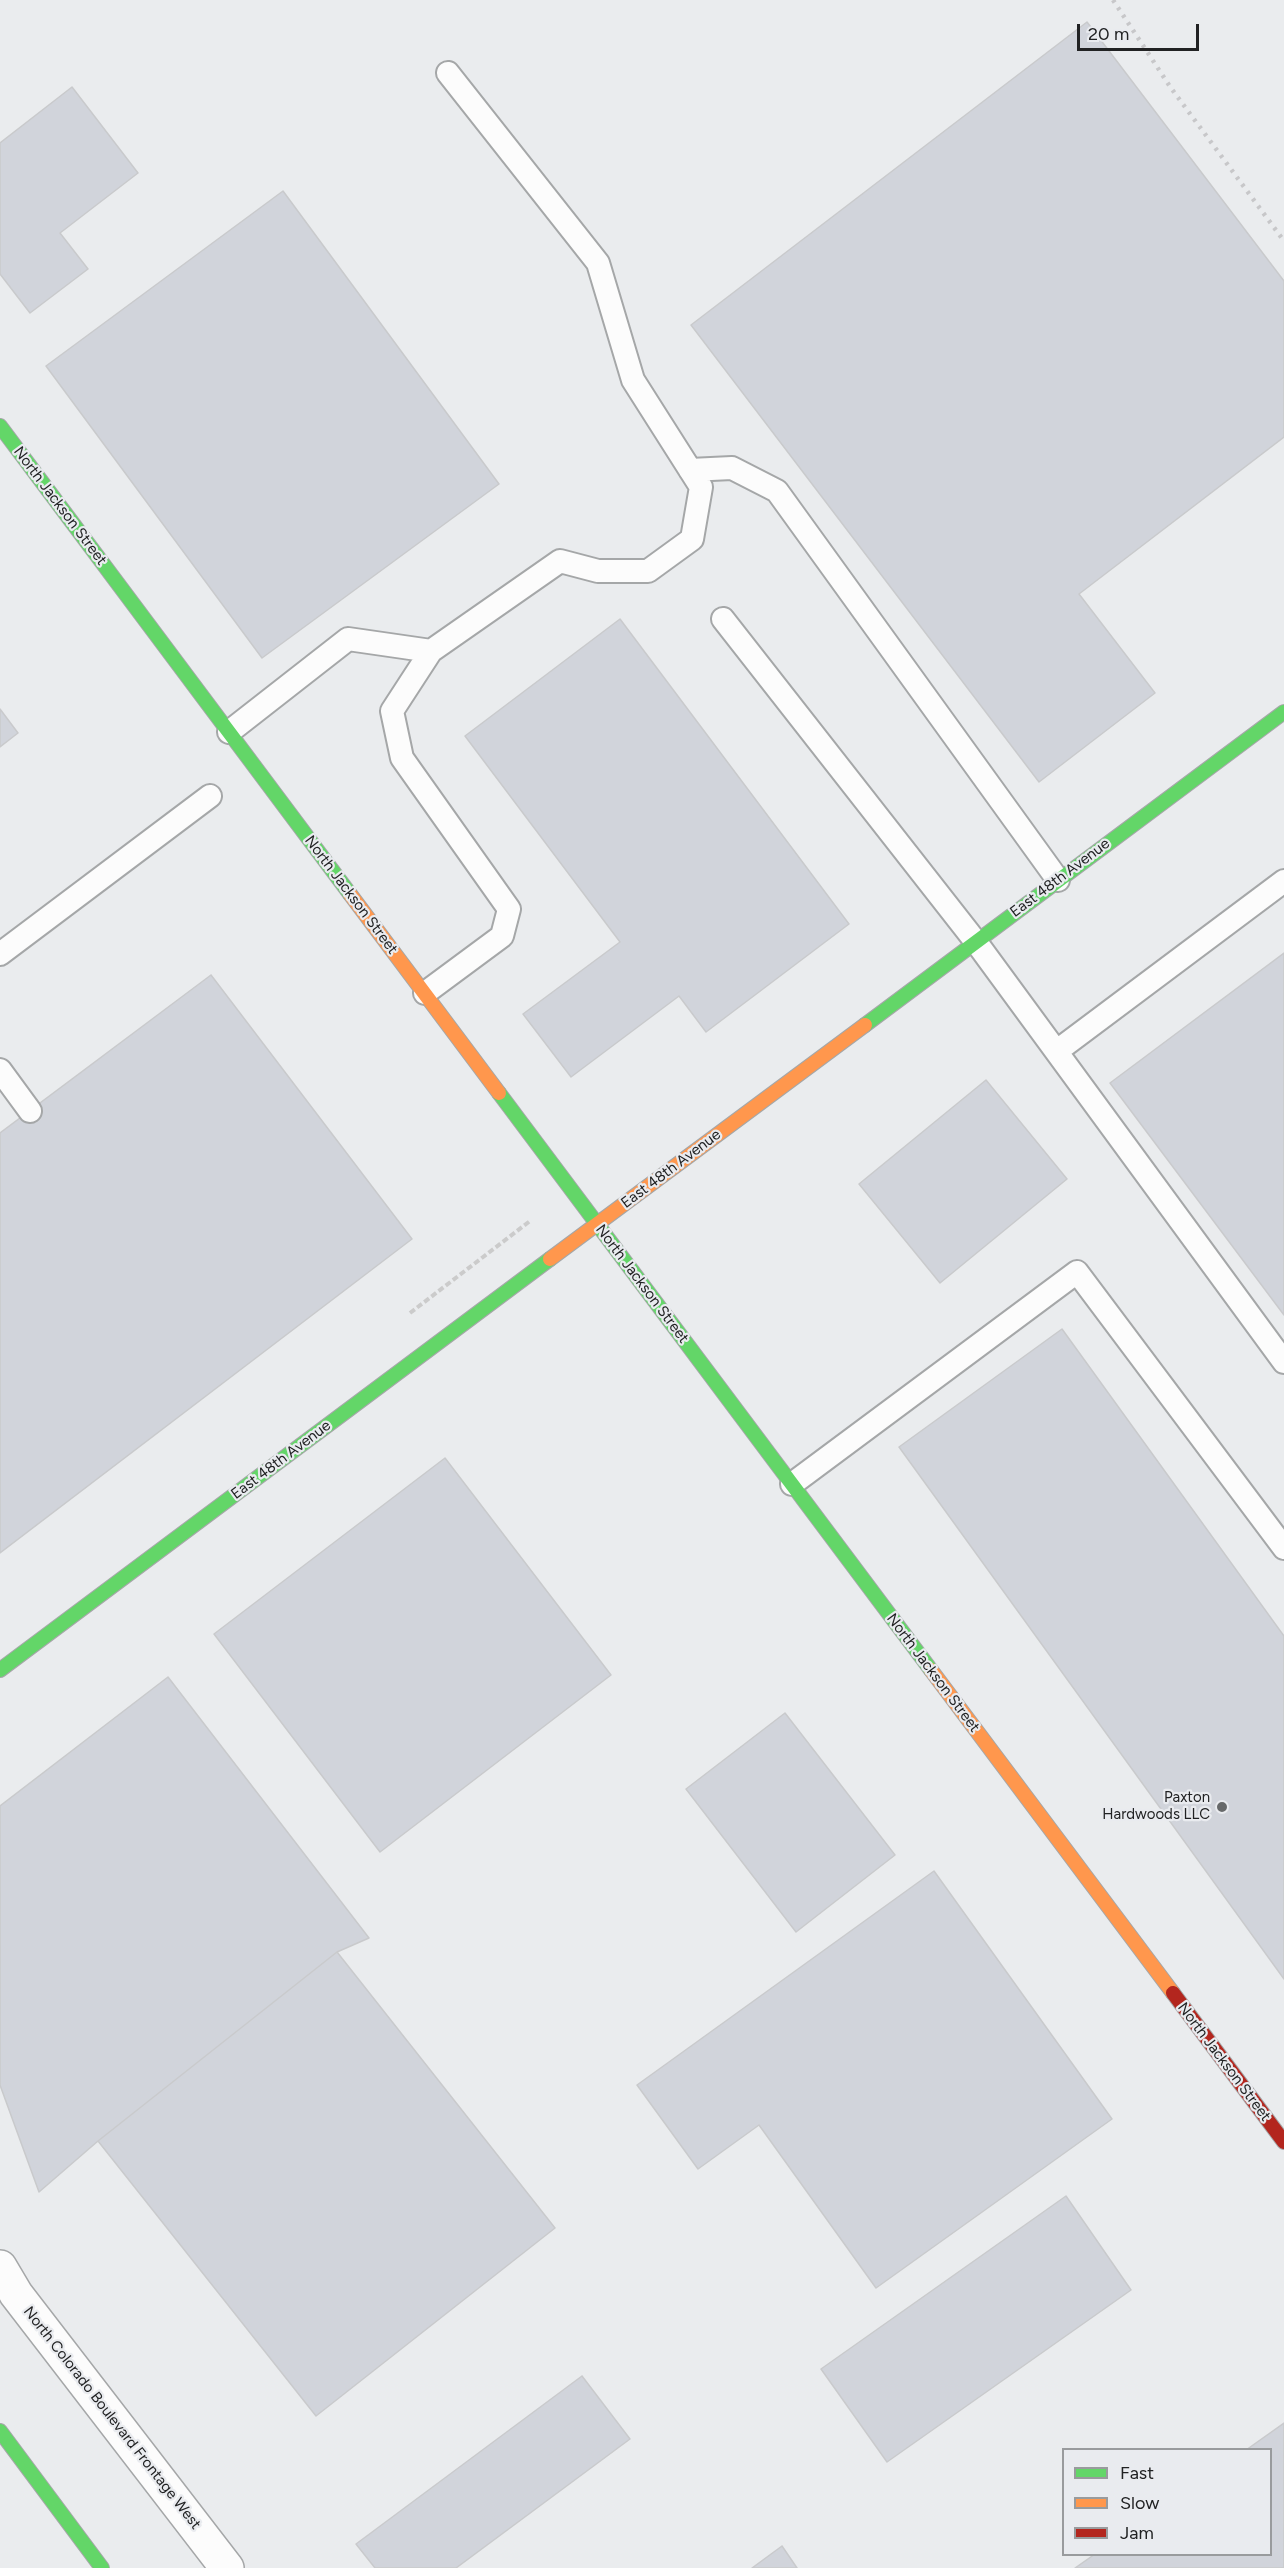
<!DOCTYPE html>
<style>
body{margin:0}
#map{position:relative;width:1284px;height:2568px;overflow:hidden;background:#eaecee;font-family:Figtree,sans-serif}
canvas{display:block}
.legend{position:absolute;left:1062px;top:2448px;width:210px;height:108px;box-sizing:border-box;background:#e9ebef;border:2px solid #999b9d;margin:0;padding:8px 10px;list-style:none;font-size:18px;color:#212223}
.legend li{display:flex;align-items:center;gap:12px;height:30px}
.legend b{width:30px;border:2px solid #999b9d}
.scale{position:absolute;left:1077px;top:24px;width:122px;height:27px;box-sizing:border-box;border:3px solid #212223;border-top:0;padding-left:8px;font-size:18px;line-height:21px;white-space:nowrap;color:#212223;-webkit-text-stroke:4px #e9ebef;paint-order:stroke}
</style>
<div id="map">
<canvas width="1284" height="2568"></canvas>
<ul class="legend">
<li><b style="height:8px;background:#63d668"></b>Fast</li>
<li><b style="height:8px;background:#ff974d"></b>Slow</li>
<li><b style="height:8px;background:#b3261e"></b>Jam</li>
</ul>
<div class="scale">20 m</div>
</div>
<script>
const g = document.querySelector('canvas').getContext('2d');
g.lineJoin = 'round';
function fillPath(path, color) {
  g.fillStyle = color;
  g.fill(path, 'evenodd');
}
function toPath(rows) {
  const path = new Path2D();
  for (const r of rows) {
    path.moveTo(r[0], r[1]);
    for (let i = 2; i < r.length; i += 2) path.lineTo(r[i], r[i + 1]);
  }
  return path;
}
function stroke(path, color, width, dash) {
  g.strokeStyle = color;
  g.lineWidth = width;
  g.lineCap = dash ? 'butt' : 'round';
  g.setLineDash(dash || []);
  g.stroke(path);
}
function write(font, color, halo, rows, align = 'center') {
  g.font = font + ' Figtree,sans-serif';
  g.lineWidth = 4.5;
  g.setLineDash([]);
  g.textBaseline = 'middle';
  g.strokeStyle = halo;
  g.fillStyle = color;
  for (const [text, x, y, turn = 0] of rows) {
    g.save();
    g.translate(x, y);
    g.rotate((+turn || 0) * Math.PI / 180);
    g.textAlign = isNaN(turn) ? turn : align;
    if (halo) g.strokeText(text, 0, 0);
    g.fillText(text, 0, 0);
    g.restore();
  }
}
const building = toPath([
 [1087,22,1284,281,1284,437,1079,594,1155,693,1039,782,691,325,1087,22],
 [72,87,138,173,60,233,88,269,30,313,0,274,0,143,72,87],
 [283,191,499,484,262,658,46,366,283,191],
 [620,619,849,924,706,1032,679,996,571,1077,523,1014,620,942,465,736,620,619],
 [0,709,18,733,0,747,0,709],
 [1284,953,1284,1315,1110,1083,1284,953],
 [211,975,412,1239,0,1553,0,1133,211,975],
 [986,1080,1067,1179,940,1283,859,1184,986,1080],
 [1062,1329,1284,1636,1284,1979,899,1447,1062,1329],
 [445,1458,611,1675,380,1852,214,1634,445,1458],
 [168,1677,369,1938,337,1952,98,2141,39,2192,0,2085,0,1806,168,1677],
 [785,1713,895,1855,796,1932,686,1789,785,1713],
 [934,1871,1112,2119,876,2288,759,2125,698,2169,637,2085,934,1871],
 [337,1952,555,2228,316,2416,98,2141,337,1952],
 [1066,2196,1131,2290,887,2462,821,2369,1066,2196],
 [582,2376,630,2439,456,2568,375,2568,356,2544,582,2376],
 [1284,2423,1284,2568,1075,2568,1095,2554,1270,2554,1270,2450,1246,2450,1284,2423],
 [782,2546,797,2568,752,2568,782,2546]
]);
fillPath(building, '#d1d4db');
stroke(building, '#c9cacc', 1.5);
const lane = toPath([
 [690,470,732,468,777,491,1058,880],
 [723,619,976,942,1284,1362],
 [229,732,348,639,431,651],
 [0,954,210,796],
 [425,993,502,936,509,909,402,758,392,711,431,651,560,561,598,571,648,571,692,539,701,487,633,380,598,263,448,73],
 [1057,1051,1284,881],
 [0,1070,30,1111],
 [792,1484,1077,1272,1284,1548]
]);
const street = toPath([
 [0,2267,16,2294,227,2568]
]);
const fast = toPath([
 [0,426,350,894],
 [865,1025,1284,712],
 [499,1093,931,1670],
 [0,1670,550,1259],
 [0,2431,102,2568]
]);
const slow = toPath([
 [350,894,499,1093],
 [550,1259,865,1025],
 [931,1670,1173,1993]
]);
const jam = toPath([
 [1173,1993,1284,2142]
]);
stroke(lane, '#a5a7a8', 26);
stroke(street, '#a5a7a8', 36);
stroke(fast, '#a5a7a8', 16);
stroke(slow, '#a5a7a8', 16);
stroke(jam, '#a5a7a8', 16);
stroke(toPath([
 [410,1313,530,1221]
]), '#cbcbcb', 4, [6, 3]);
stroke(lane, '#fcfcfc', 22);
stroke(street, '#fcfcfc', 33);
stroke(fast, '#63d668', 14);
stroke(slow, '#ff974d', 14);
stroke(jam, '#b3261e', 14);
stroke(toPath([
 [1113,0,1171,88,1284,241]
]), '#c7c7c9', 4.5, [3, 6]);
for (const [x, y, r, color] of [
 [1222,1807,6,"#67696a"]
]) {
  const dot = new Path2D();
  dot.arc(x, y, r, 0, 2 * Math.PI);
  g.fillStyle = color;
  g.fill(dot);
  stroke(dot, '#e9ebef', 2);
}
write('15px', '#212223', '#e9ebef', [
 ["North Jackson Street",60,506,53],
 ["East 48th Avenue",1060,878,-37],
 ["North Jackson Street",351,895,53],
 ["East 48th Avenue",671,1169,-37],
 ["North Jackson Street",642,1284,53],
 ["East 48th Avenue",281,1460,-37],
 ["North Jackson Street",933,1673,53],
 ["North Jackson Street",1224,2062,53],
 ["North Colorado Boulevard Frontage West",112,2418,52]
]);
write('15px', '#212223', '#e9ebef', [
 ["Paxton",1210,1798],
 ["Hardwoods LLC",1210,1815]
], 'right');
</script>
